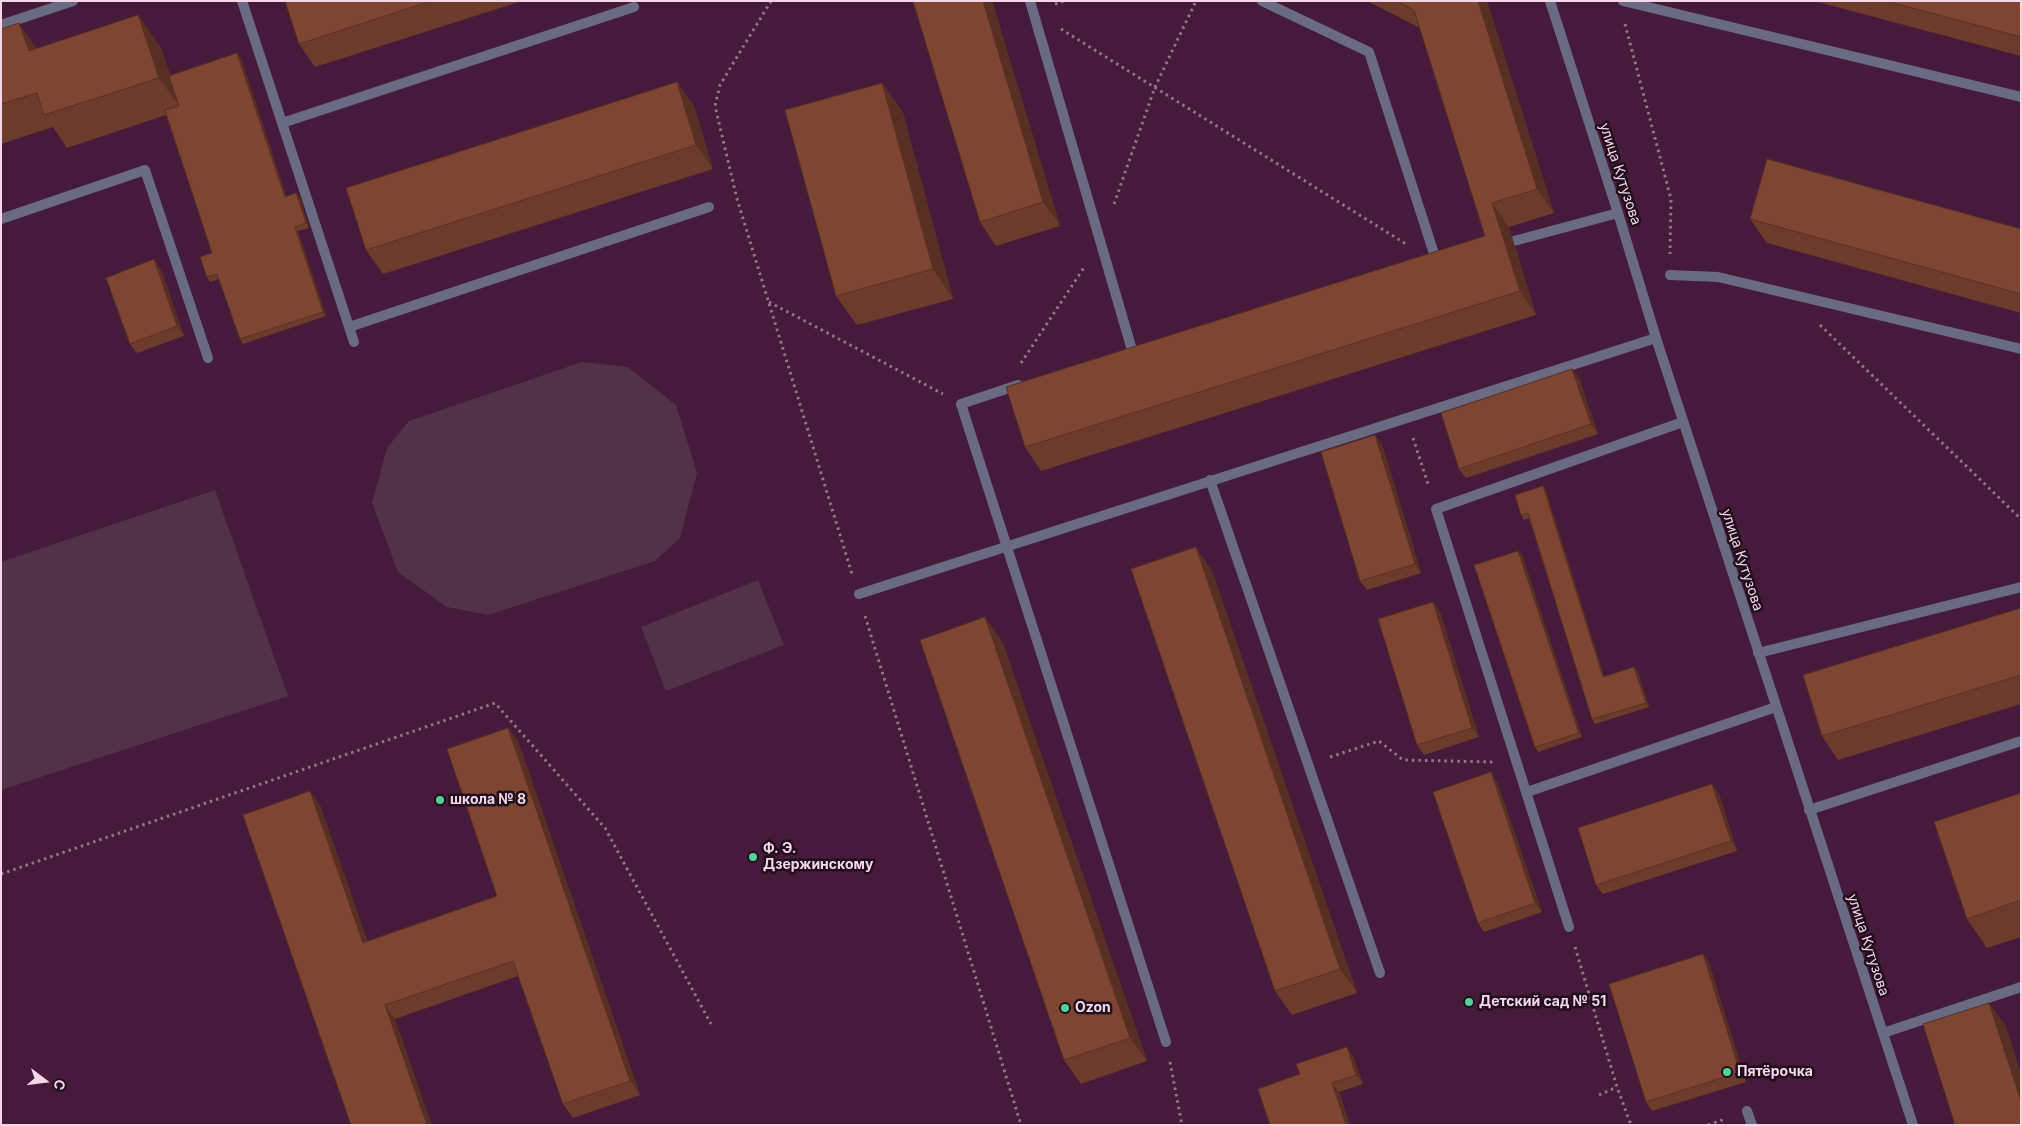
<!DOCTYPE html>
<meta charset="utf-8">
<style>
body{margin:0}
#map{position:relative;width:2022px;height:1126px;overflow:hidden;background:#461a3a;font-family:Inter,sans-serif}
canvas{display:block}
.frame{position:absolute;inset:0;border:2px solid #f4d7e9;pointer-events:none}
.north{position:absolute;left:20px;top:1056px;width:50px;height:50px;-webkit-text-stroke:4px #210e1b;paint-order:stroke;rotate:105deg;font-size:14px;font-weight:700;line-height:20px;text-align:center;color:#f4d7e9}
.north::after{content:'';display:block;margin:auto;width:18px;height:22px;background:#f4d7e9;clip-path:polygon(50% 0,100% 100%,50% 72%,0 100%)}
</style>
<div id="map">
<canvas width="2022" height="1126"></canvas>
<div class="frame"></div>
<div class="north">С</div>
</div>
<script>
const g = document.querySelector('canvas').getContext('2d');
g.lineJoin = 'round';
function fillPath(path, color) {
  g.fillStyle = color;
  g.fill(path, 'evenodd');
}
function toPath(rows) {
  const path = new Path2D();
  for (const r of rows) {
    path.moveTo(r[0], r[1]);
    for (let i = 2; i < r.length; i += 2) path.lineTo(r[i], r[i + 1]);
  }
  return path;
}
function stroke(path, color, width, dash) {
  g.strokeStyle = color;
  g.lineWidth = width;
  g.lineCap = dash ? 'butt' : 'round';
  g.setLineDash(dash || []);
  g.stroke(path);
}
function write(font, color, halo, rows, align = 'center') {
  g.font = font + ' Inter,sans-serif';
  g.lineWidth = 5;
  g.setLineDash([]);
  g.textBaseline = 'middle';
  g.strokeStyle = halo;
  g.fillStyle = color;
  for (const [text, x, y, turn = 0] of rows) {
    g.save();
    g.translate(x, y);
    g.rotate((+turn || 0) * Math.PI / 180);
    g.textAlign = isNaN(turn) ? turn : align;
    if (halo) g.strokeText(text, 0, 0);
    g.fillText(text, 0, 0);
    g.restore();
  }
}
fillPath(toPath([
 [582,362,628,367,676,405,697,473,680,538,655,561,488,615,447,607,398,572,372,503,387,448,409,421],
 [215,490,288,696,1,790,1,562],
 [758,580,784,645,666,691,641,627]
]), '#523248');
stroke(toPath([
 [771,1,720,85,715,106,737,199,852,574],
 [1055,4,1064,1],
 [1625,24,1671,199,1670,254],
 [1061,29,1406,244],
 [1114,204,1155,87,1196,1],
 [769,302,943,394],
 [1820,325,2021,519],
 [1021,363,1085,266],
 [1413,438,1429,487],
 [865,616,1021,1125],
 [1330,757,1379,741,1403,760,1494,762],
 [1,874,495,703,605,828,711,1024],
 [1575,947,1617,1087,1631,1125],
 [1170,1062,1182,1125],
 [1599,1095,1617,1087],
 [1708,1125,1725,1119]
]), '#97728b', 3, [2.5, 4]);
stroke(toPath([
 [242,1,354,342],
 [1030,1,1132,350],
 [1262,1,1369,52,1437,263,1435,263],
 [1623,1,2021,97],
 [1,25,73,1],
 [282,123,634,7],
 [1,219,145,170,208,358],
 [1514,241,1618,213],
 [1670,275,1718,277,2021,349],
 [349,327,709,207],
 [1018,385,961,404,1166,1042],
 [1210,480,1380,973],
 [859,594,1656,338],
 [1758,653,2021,587],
 [1527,792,1776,707],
 [1809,810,2021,741],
 [1569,927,1436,509,1683,422],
 [1883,1033,2021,987],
 [1747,1111,1752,1125]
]), '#696b83', 10);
stroke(toPath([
 [1550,1,1618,213,1656,338,1913,1125]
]), '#696b83', 10);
fillPath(toPath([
 [285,1,522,1,315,67,299,44],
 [913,1,992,1,1060,226,996,246,980,222],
 [1367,1,1487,1,1554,213,1509,227,1536,315,1041,471,1025,447,1485,236,1420,28],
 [1814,1,2021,1,2021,56],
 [138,15,161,48,170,75,237,53,241,58,286,196,296,193,300,198,309,228,298,231,326,316,243,344,240,339,219,279,210,282,207,277,212,253,166,115,67,148,53,127,1,144,1,29,37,49],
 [677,82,694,106,713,169,383,274,366,250],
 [882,83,903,113,953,299,857,325,836,296],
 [1750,219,2021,229,2021,313,1767,243],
 [161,269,184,336,137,353,130,344],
 [1579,378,1598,434,1466,478,1459,469],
 [1382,444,1421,573,1367,590,1360,581],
 [1543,486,1546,491,1604,677,1634,667,1638,672,1649,707,1595,724,1592,719,1529,518,1524,520,1521,515],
 [1518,551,1522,555,1582,737,1538,752,1535,747],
 [1212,571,1357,993,1292,1015,1275,991],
 [1433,602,1440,612,1479,737,1424,755,1417,745],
 [2021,608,2021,704,1838,760,1822,736],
 [1002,641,1147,1061,1081,1084,1064,1060],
 [518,741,640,1095,573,1118,563,1104,518,976,395,1019,351,1125,320,805,367,941,497,896],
 [1497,782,1542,912,1484,932,1478,923],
 [2021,793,2021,937,1987,948,1967,919],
 [1719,794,1737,851,1603,894,1596,885],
 [1703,954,1709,963,1746,1082,1652,1111,1646,1102],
 [1353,1056,1363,1084,1339,1092,1350,1125,1270,1125]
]), '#6c3b2b');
fillPath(toPath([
 [983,1,992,1,1060,226,1043,202],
 [1478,1,1487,1,1554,213,1537,189],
 [138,15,161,48,182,110,159,78],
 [19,23,42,56,29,51],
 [237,53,241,58,288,201,285,197],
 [677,82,694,106,713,169,696,145],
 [882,83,903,113,953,299,933,269],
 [296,193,300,198,309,228,306,223],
 [1492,203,1509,227,1536,315,1520,291],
 [295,227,298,231,326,316,323,312],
 [154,259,161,269,184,336,177,326],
 [1572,369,1579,378,1598,434,1591,424],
 [1375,435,1382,444,1421,573,1415,564],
 [1543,486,1546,491,1606,682,1603,677],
 [1196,547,1212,571,1357,993,1340,969],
 [1518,551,1522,555,1582,737,1579,733],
 [1433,602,1440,612,1479,737,1472,728],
 [985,617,1002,641,1147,1061,1130,1038],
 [1634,667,1638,672,1649,707,1646,703],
 [508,728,518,741,640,1095,630,1081],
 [1491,772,1497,782,1542,912,1535,903],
 [1712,784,1719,794,1737,851,1731,841],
 [310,791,320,805,373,956,363,943],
 [1703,954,1709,963,1746,1082,1740,1072],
 [1989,1003,2006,1026,2021,1073,2021,1101],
 [385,1005,395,1019,432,1125,427,1125],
 [1347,1047,1353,1056,1363,1084,1356,1075],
 [1332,1083,1339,1092,1350,1125,1346,1125]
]), '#583023');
const building = toPath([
 [285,1,431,1,299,44,285,1],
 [913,1,983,1,1043,202,980,222,913,1],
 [1397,1,1478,1,1537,189,1492,203,1520,291,1025,447,1006,387,1485,236,1414,10,1397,1],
 [1886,1,2021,1,2021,37,1886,1],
 [138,15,159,78,44,115,37,93,1,104,1,29,19,23,29,51,138,15],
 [237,53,285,197,296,193,306,223,295,227,323,312,240,339,217,274,207,277,200,257,212,253,165,110,179,106,169,76,237,53],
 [677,82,696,145,366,250,346,188,677,82],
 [882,83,933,269,836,296,785,110,882,83],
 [1767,159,2021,229,2021,294,1750,219,1767,159],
 [154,259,177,326,130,344,106,278,154,259],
 [1572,369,1591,424,1459,469,1441,413,1572,369],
 [1375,435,1415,564,1360,581,1321,452,1375,435],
 [1543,486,1603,677,1634,667,1646,703,1592,719,1528,513,1521,515,1515,495,1543,486],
 [1196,547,1340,969,1275,991,1131,569,1196,547],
 [1518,551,1579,733,1535,747,1474,565,1518,551],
 [1433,602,1472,728,1417,745,1378,619,1433,602],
 [2021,608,2021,675,1822,736,1803,675,2021,608],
 [985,617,1130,1038,1064,1060,920,640,985,617],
 [508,728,630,1081,563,1104,513,961,385,1005,427,1125,351,1125,243,815,310,791,363,943,497,896,447,749,508,728],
 [1491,772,1535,903,1478,923,1433,792,1491,772],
 [1712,784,1731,841,1596,885,1578,828,1712,784],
 [2021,793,2021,900,1967,919,1934,822,2021,793],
 [1703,954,1740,1072,1646,1102,1609,984,1703,954],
 [1989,1003,2021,1101,2021,1125,1955,1125,1923,1024,1989,1003],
 [1347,1047,1356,1075,1332,1083,1346,1125,1270,1125,1258,1089,1300,1074,1296,1064,1347,1047]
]);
fillPath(building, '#7d4532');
stroke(building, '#583023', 1);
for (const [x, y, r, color] of [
 [440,800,5,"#52d397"],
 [753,857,5,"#52d397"],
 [1469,1002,5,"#52d397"],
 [1065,1008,5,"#52d397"],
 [1727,1072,5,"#52d397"]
]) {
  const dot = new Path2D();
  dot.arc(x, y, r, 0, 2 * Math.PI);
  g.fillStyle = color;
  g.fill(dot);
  stroke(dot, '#210e1b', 2);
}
write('14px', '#f4d7e9', '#210e1b', [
 ["улица Кутузова",1620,174,72],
 ["улица Кутузова",1742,560,72],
 ["улица Кутузова",1868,945,72]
]);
write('bold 14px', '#f4d7e9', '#210e1b', [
 ["школа № 8",450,800],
 ["Ф. Э.",763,849],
 ["Дзержинскому",763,865],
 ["Детский сад № 51",1479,1002],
 ["Ozon",1075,1008],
 ["Пятёрочка",1737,1072]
], 'left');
</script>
